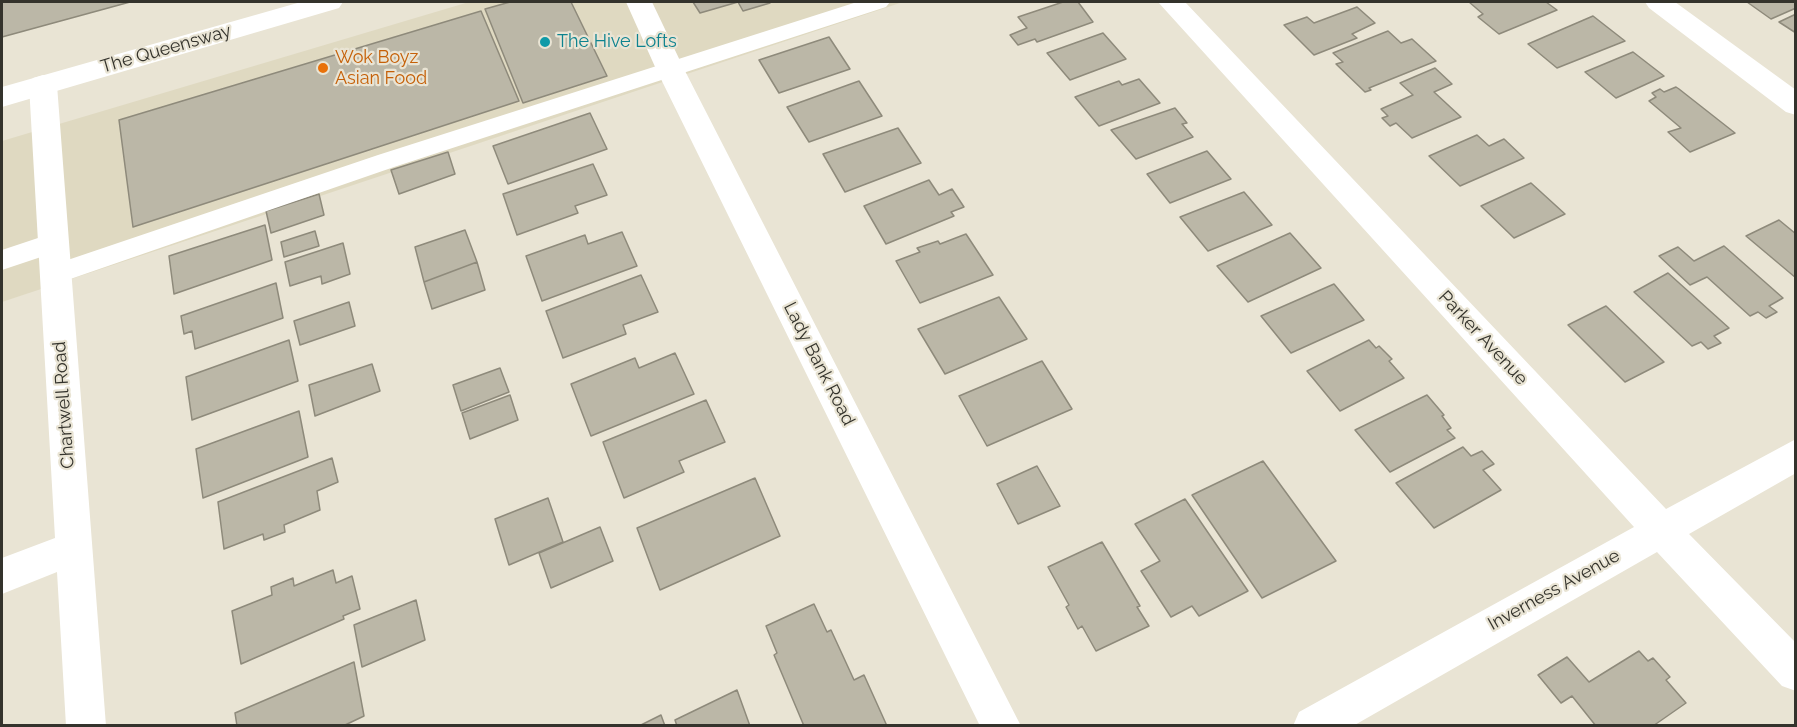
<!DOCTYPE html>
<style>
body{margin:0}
#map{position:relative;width:1797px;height:727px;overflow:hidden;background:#e9e4d4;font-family:Raleway,sans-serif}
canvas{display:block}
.frame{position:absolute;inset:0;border:3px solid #34332c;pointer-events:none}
</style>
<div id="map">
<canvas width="1797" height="727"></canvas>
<div class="frame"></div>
</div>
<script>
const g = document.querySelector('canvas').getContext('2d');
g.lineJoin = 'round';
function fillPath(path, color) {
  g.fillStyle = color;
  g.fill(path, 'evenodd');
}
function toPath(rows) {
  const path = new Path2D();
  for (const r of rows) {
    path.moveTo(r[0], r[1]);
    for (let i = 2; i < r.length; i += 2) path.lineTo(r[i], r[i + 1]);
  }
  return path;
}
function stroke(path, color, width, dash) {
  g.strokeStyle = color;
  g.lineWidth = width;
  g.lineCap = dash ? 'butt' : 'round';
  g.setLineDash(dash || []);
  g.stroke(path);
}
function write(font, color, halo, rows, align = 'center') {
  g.font = font + ' Raleway,sans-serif';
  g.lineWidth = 4.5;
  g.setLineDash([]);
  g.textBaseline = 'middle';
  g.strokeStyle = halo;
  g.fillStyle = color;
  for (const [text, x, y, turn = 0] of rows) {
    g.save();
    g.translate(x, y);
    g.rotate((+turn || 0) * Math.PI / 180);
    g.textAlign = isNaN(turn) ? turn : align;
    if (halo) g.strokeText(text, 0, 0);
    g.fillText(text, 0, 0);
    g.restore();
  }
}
fillPath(toPath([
 [469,2,903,2,2,302,2,141]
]), '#dfd9c1');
const building = toPath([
 [2,2,130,2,2,37,2,2],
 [510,2,571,2,607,76,523,103,485,9,510,2],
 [693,2,769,2,770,3,743,11,738,2,700,13,693,2],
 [1063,2,1078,2,1093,22,1037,42,1035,39,1018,45,1010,35,1027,28,1018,17,1063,2],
 [1469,2,1546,2,1557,10,1499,34,1478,17,1483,14,1469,2],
 [1747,2,1796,2,1796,8,1771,19,1747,2],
 [1357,7,1375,23,1352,34,1357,38,1314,55,1284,25,1307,17,1314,23,1357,7],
 [481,11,519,101,133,227,119,120,481,11],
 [1796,14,1796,33,1779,22,1796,14],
 [1593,16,1625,41,1557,68,1528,44,1593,16],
 [1388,31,1401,43,1412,39,1436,61,1369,88,1371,90,1365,92,1336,64,1343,62,1333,53,1388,31],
 [1103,33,1126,59,1070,80,1047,53,1103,33],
 [829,37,850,69,779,93,759,60,829,37],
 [1633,52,1664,76,1616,98,1585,72,1633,52],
 [1435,68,1452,84,1434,92,1461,117,1412,138,1396,123,1390,126,1382,118,1388,116,1381,109,1413,95,1400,83,1435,68],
 [1139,79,1160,103,1099,126,1075,97,1119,81,1122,85,1139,79],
 [859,81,882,116,809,142,787,107,859,81],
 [1676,87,1679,89,1735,133,1690,152,1668,132,1681,128,1649,101,1656,97,1652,93,1660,89,1664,92,1676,87],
 [1175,108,1187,123,1182,124,1193,137,1136,159,1111,130,1175,108],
 [590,113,607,149,508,184,493,146,590,113],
 [898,128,921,163,845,192,823,154,898,128],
 [1477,135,1489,146,1504,139,1524,158,1460,186,1429,156,1477,135],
 [1207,151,1231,179,1170,203,1147,174,1207,151],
 [448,152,455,174,399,194,391,170,448,152],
 [593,164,607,195,575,206,578,213,517,235,503,194,593,164],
 [929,180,939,195,952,189,964,207,951,212,954,216,886,244,864,206,929,180],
 [1531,183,1565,214,1514,238,1481,206,1531,183],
 [1244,192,1272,225,1208,251,1180,217,1244,192],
 [319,194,324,215,271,233,266,211,319,194],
 [1779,220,1796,234,1796,278,1746,236,1779,220],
 [265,225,272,260,174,294,169,256,265,225],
 [465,230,477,262,424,282,415,247,465,230],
 [315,231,319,246,284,257,281,242,315,231],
 [622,232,637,266,542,301,526,256,585,235,588,244,622,232],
 [1290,233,1321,268,1248,302,1217,266,1290,233],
 [966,234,993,275,920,303,896,261,920,252,917,248,938,241,940,244,966,234],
 [343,243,350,274,322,284,321,276,290,286,285,262,343,243],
 [1724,246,1783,298,1769,306,1777,312,1766,318,1758,312,1750,316,1707,277,1690,285,1659,256,1678,247,1694,261,1724,246],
 [477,262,485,290,432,309,424,282,477,262],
 [1668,273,1729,328,1714,336,1721,343,1708,349,1701,342,1692,346,1634,292,1668,273],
 [641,275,658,312,623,325,626,334,563,358,546,311,641,275],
 [276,283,283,318,195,349,192,331,184,334,181,316,276,283],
 [1334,284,1364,320,1291,353,1261,316,1334,284],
 [999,297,1027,339,945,374,918,329,999,297],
 [349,302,355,326,300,345,294,321,349,302],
 [1606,306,1664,362,1625,382,1568,325,1606,306],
 [289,340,298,381,192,420,186,377,289,340],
 [1369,340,1376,348,1379,346,1392,359,1389,361,1404,378,1340,411,1307,371,1369,340],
 [675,353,694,394,591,436,571,384,635,358,639,368,675,353],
 [1042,361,1072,409,987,446,959,396,1042,361],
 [372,364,380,391,315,416,309,385,372,364],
 [500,368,509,392,461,411,453,385,500,368],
 [510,395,518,420,470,439,462,413,510,395],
 [1427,395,1444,415,1442,416,1451,428,1447,430,1455,438,1390,472,1355,430,1427,395],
 [706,400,725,442,679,461,684,472,624,498,603,442,706,400],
 [299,411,308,457,203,498,196,449,299,411],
 [1463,447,1471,456,1482,451,1494,464,1483,470,1501,490,1434,528,1396,483,1463,447],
 [332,458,338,482,317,491,320,510,284,525,285,532,264,540,263,534,224,549,218,502,332,458],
 [1263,461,1336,561,1262,598,1192,495,1263,461],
 [1037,466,1060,506,1018,524,997,484,1037,466],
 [755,478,780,536,660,590,637,528,755,478],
 [548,498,563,542,509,565,495,519,548,498],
 [1185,499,1248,591,1199,616,1192,606,1171,617,1141,571,1160,561,1135,524,1185,499],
 [600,527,613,561,551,588,539,553,600,527],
 [1102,542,1140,606,1137,607,1149,626,1096,651,1082,626,1078,629,1066,607,1069,605,1048,567,1102,542],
 [333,570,336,583,352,576,360,609,343,616,344,619,241,664,232,611,272,595,271,587,293,578,294,586,333,570],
 [416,600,425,640,362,667,354,625,416,600],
 [814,604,827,632,831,630,854,680,864,675,887,726,804,726,774,655,777,653,766,626,814,604],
 [1639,651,1648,661,1653,658,1670,677,1666,680,1686,703,1653,726,1596,726,1572,696,1561,703,1538,675,1567,657,1589,682,1639,651],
 [354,662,364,716,343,726,237,726,235,713,354,662],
 [737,690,750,726,677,726,675,720,737,690],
 [661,715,665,726,639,726,661,715]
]);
fillPath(building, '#bbb7a7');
stroke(building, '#8e8a7b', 1.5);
fillPath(toPath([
 [857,2,890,2,886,7,394,167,56,284,47,281,43,274,47,267,378,155,857,2],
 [53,233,62,236,66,243,62,250,2,270,2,250,53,233]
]), '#fff');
fillPath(toPath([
 [626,2,652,2,684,69,1021,726,980,726,656,69,626,2],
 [1158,2,1185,2,1666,509,1796,439,1796,473,1689,534,1796,643,1796,691,1782,686,1657,552,1353,726,1293,726,1299,712,1634,527,1158,2],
 [1645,2,1675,2,1796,90,1796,115,1786,112,1649,8,1645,2],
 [43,75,53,78,57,85,106,726,66,726,57,572,2,594,2,558,55,538,29,85,33,78,43,75]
]), '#fff');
fillPath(toPath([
 [301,2,343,2,339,8,2,107,2,87,301,2]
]), '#fff');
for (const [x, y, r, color] of [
 [545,42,6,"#0f9aa8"],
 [323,68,6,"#e8710a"]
]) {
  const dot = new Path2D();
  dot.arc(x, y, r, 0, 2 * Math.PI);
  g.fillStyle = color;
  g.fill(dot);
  stroke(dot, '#e9e4d4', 2);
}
write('18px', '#0d838f', '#e9e4d4', [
 ["The Hive Lofts",557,42]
], 'left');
write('18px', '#34332c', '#e9e4d4', [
 ["The Queensway",166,49,-16],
 ["Parker Avenue",1483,338,47],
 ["Lady Bank Road",819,364,63],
 ["Chartwell Road",64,405,-94],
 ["Inverness Avenue",1554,590,-29]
]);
write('18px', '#c56008', '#e9e4d4', [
 ["Wok Boyz",335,58],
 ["Asian Food",335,79]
], 'left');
</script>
